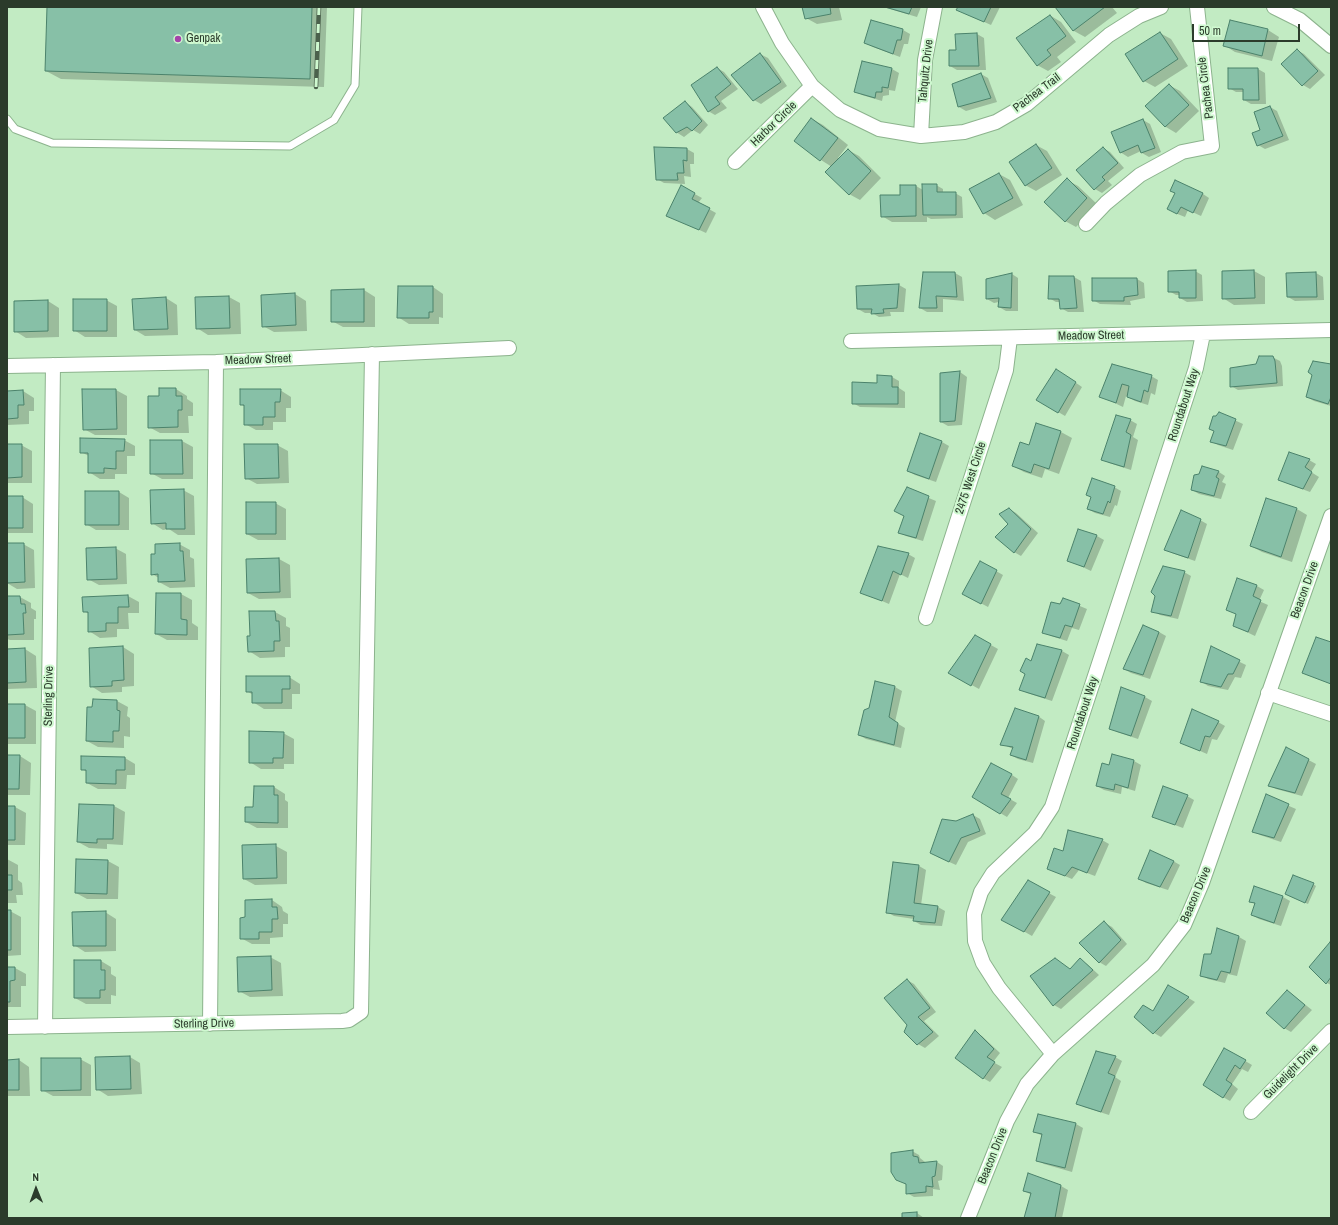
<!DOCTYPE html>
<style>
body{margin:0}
#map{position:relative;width:1338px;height:1225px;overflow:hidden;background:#c2ebc3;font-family:"Archivo Narrow",sans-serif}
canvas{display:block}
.frame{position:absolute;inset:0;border:8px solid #2b3b2b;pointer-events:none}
.north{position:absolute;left:16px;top:1169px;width:40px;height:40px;-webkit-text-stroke:3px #cff9d0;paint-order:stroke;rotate:359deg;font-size:11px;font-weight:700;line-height:16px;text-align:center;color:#2b3b2b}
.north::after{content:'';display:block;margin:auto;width:14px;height:18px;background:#2b3b2b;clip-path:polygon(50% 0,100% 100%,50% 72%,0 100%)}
.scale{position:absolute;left:1192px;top:24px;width:108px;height:18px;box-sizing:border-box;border:2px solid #2b3b2b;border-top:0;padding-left:5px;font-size:12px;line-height:14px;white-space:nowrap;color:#2b3b2b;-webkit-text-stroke:3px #cff9d0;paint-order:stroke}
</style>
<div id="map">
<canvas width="1338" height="1225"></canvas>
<div class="frame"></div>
<div class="north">N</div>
<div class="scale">50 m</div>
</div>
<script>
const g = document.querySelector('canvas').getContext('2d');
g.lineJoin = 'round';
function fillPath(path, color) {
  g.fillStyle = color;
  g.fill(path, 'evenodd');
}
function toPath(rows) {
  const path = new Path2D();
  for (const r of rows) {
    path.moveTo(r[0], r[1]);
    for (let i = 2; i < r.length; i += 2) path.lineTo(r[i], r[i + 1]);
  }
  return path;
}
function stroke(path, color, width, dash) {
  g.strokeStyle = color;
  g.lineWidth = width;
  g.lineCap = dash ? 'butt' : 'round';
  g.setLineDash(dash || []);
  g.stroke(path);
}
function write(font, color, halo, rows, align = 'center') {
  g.font = font + ' "Archivo Narrow",sans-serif';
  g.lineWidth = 4;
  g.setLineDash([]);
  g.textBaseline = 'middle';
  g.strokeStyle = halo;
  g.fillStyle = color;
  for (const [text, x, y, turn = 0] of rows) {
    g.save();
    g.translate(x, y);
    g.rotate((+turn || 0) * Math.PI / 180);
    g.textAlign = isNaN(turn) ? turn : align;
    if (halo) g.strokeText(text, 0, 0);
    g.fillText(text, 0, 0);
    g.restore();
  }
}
fillPath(toPath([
 [48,7,327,7,324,87,61,79,46,71],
 [803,7,839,7,842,20,817,24,806,18],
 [883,7,921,7,917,17],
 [959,7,1000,7,991,25,964,13],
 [1056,7,1112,7,1117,13,1085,37,1074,31],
 [1051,16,1061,22,1076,42,1057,57,1061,62,1048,71,1037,65],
 [1231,21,1268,30,1279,37,1272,61,1235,52,1224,45],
 [903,30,910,34,908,44,904,44,900,57,873,47,866,43],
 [1160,33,1171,39,1188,66,1155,87,1144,81],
 [977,34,984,38,986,70,957,70,950,66,957,50],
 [1297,50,1304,54,1325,75,1310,89,1303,85,1282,64],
 [760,54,768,58,787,86,761,104,754,100],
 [717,68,724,72,738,89,721,101,727,108,715,115,708,111],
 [892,69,899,73,895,91,889,90,889,95,883,96,882,101,862,95,855,91],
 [1229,69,1258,69,1265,73,1266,104,1251,104,1244,100,1244,92,1236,92,1229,88],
 [981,74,988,78,997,102,966,111,959,107],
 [1169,85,1180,91,1199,111,1176,133,1166,127,1146,106],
 [685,102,692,107,708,125,700,134,693,130,684,137,676,132],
 [1270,107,1277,111,1289,140,1265,149,1258,145,1262,130],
 [812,119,823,125,848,145,838,158,839,159,848,150,859,156,881,178,860,200,849,194,832,167,821,160,795,141],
 [1143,120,1150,124,1161,152,1149,157,1142,153,1141,151,1128,157,1120,152],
 [1036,145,1047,151,1062,175,1036,191,1025,185],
 [1103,148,1110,152,1124,168,1108,181,1112,185,1102,193,1095,189],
 [687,149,694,153,694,164,690,164,691,177,684,176,685,184,664,183,657,179],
 [999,174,1010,180,1023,205,995,220,984,213],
 [1067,180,1078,186,1098,205,1076,227,1065,221],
 [936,185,943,189,943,193,955,193,962,197,963,218,931,219,927,217,927,222,892,222,882,216,901,196,916,186,923,190],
 [682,187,702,198,698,203,716,213,706,233,667,215],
 [1176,193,1203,194,1209,198,1201,216,1188,210,1185,217,1175,213],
 [1195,271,1202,275,1203,301,1187,302,1180,298,1180,295,1176,295,1169,291],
 [1254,271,1265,277,1265,304,1234,305,1223,298],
 [924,273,955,273,962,277,964,301,943,299,943,312,927,312,920,308],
 [1316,273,1323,277,1324,300,1295,301,1288,297,1287,274],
 [1012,274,1018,278,1018,311,1006,311,999,307,999,302,994,303,987,299],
 [1074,277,1081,281,1084,312,1068,312,1061,308,1060,302,1056,302,1049,298],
 [1137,279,1144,283,1145,298,1130,301,1131,305,1100,304,1093,300],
 [899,285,906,289,904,312,890,312,891,316,879,317,872,313,865,313,858,309],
 [433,287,443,294,443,318,439,317,439,324,409,324,398,317],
 [364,290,375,297,375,327,343,327,332,321,332,291],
 [295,294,306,301,307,331,274,332,263,326],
 [229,297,240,303,241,334,208,335,197,328,196,298],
 [166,298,177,305,178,335,145,336,135,330],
 [106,300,117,306,117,337,85,337,74,330],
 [48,301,59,308,59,337,26,338,15,331],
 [1272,357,1280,361,1282,366,1283,386,1238,390,1231,386,1257,365],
 [1113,365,1151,376,1158,380,1155,395,1151,393,1148,405,1135,401,1126,396,1123,407,1100,396],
 [1331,365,1331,406,1314,401,1307,397,1314,374],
 [960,372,967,377,962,425,948,426,941,422],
 [1063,374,1082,387,1065,416,1038,400],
 [878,376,892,377,899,381,899,388,905,392,905,408,860,407,853,403,878,384],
 [176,389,187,396,187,399,193,403,193,416,188,416,189,433,160,433,149,427,160,397],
 [116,390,127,396,127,435,95,435,84,429],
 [280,390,291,397,291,408,286,408,286,422,273,422,273,430,256,430,245,424,245,407,241,404],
 [23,391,34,398,34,411,29,411,29,424,7,425,7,392],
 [1219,413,1243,424,1233,450,1218,445,1211,441,1215,431,1216,417],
 [1130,420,1137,424,1133,437,1138,440,1131,470,1109,463,1102,459],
 [1037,424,1061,432,1072,438,1059,474,1045,469,1042,478,1024,472,1013,466,1029,447],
 [920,434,942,442,949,446,936,482,915,475,908,471],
 [124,440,135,446,135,456,127,456,127,474,115,474,115,479,100,479,89,472,89,456,81,452],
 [151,441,182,441,193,447,193,479,162,479,151,473],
 [7,445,21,445,32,451,32,483,7,483],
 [277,445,288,451,289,483,257,484,246,478],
 [1309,460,1316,464,1311,472,1319,477,1310,492,1286,483,1279,479],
 [1203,467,1219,472,1225,476,1222,482,1226,484,1221,499,1199,494,1192,490],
 [1114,487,1121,491,1117,506,1115,505,1110,517,1095,513,1088,509,1092,497],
 [907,489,936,501,923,541,906,536,899,532,905,516],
 [183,490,194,496,195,535,178,535,169,529,163,530,152,523],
 [119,492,129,498,129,530,96,530,86,524],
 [7,497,22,497,33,504,33,533,7,533],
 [275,503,286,509,286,540,258,540,247,534],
 [1009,509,1016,513,1038,533,1021,556,1014,552,1009,524],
 [1297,509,1307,515,1292,562,1262,552,1251,546],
 [1200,520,1207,524,1195,561,1172,553,1165,549],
 [1079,530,1097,536,1104,540,1091,571,1068,560],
 [7,544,23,544,34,550,35,588,17,589,7,583],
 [179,544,190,550,190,557,194,559,195,587,170,588,159,582,159,578,152,574],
 [115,548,126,554,127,584,99,585,88,579],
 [908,554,915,558,908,578,900,574,889,604,861,592],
 [279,559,290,565,291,598,259,599,248,593],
 [980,562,1003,575,988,607,971,598],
 [1184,572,1191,576,1178,619,1160,615,1153,611],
 [1238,579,1257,586,1264,590,1259,601,1268,605,1255,636,1234,626,1237,614,1227,609],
 [181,594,192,600,192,623,198,627,198,640,167,640,156,634],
 [128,596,139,602,139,613,128,613,129,629,117,629,117,637,100,638,89,631,89,614,84,611],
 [7,597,20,597,31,603,31,608,36,611,36,619,34,619,34,640,10,640,7,639],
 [1063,599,1087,609,1079,630,1072,628,1067,641,1051,636,1044,632],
 [275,612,286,618,286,626,290,628,290,647,285,647,285,657,260,658,249,651,251,637],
 [1159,632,1166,636,1150,679,1131,673,1124,669],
 [975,636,998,649,979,689,950,673],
 [1331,644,1331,684,1303,673],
 [1038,645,1062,651,1069,655,1052,701,1027,693,1020,689],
 [123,647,134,654,134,686,122,687,122,692,102,693,91,686],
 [1211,648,1246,665,1241,678,1235,677,1228,690,1208,686,1202,682],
 [25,649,36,656,37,688,7,689,7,650],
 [289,677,300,684,300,694,292,694,292,709,264,709,253,702,253,695,247,691],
 [895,687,902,691,895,722,905,728,901,748,866,739,859,735],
 [1145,697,1152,701,1138,739,1117,732,1110,728],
 [117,701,128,707,127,716,130,718,130,737,124,736,124,748,98,747,87,741,93,708],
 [7,705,25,705,36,711,36,744,7,744],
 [1038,716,1045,721,1033,763,1018,759,1011,755,1013,749,1002,744],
 [1218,722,1225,726,1217,740,1212,739,1207,754,1182,743],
 [283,733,294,739,294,764,284,764,284,769,261,769,250,762],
 [1286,748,1316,764,1302,796,1276,789,1269,785],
 [7,756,20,756,31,763,30,795,7,795],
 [125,758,135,764,135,775,127,775,126,789,98,789,87,783,87,772,82,769],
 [1134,761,1141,765,1135,791,1122,787,1121,794,1104,790,1097,786,1110,766],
 [1012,775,1018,779,1008,798,1017,803,1007,817,973,797],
 [255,787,274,787,285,794,285,800,288,802,288,828,257,828,246,822,254,808],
 [1187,796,1194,800,1183,828,1161,820,1154,816],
 [1266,796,1296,809,1281,842,1260,835,1253,831],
 [80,805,114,806,125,812,123,845,107,844,107,849,89,848,78,842],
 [7,807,15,807,26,813,25,845,7,845],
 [973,815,980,819,986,834,968,842,956,865,938,857,956,822],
 [1102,840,1109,844,1095,876,1079,870,1072,879,1048,869,1064,852],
 [276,846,287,852,287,884,255,885,244,879],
 [7,859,18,865,18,880,22,883,23,895,16,895,17,903,7,903],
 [77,860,108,861,119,867,118,899,87,899,76,893],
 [1173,861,1180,865,1168,890,1146,883,1140,879],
 [894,863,919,866,926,870,921,905,938,907,945,911,942,926,921,925,914,921,914,919,894,916,887,912],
 [1028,882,1056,897,1032,936,1002,919],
 [1313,884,1316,886,1308,904,1289,896],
 [1255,887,1283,897,1290,901,1281,926,1259,919,1252,915,1255,904,1250,901],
 [272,900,282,907,283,911,288,914,288,924,283,924,283,937,270,938,270,944,252,944,241,938,246,918],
 [7,911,10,911,21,917,21,955,7,956],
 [105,912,116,919,116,951,85,952,74,945],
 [1105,923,1112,927,1127,944,1106,966,1099,962],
 [1239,937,1246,941,1237,976,1228,974,1225,983,1208,979,1201,975],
 [1331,944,1331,985,1327,983],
 [270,957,281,963,283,996,250,997,239,991],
 [1080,960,1087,964,1099,975,1061,1009,1054,1005,1071,970],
 [101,961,111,967,111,974,116,977,116,996,111,995,111,1004,86,1004,75,998],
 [7,968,15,968,26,974,26,986,21,986,21,1007,7,1007],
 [907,980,914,984,936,1012,924,1021,939,1036,925,1048,918,1044,908,1025],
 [1169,986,1195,1002,1161,1037,1154,1033,1136,1017,1154,1012],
 [1288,991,1312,1010,1291,1032,1284,1028],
 [975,1032,982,1036,1000,1053,993,1062,1002,1067,990,1082,983,1078],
 [1225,1049,1252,1065,1248,1072,1242,1069,1232,1084,1238,1089,1230,1101,1223,1097],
 [130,1057,140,1063,142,1094,108,1096,97,1089],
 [1115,1057,1122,1061,1115,1077,1121,1081,1109,1115,1084,1107,1077,1103],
 [80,1059,91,1065,91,1096,53,1096,42,1090],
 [7,1060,19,1060,29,1067,30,1096,8,1096,7,1104],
 [1039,1115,1076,1124,1083,1128,1072,1172,1044,1164,1037,1160,1043,1136,1034,1132],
 [912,1151,919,1155,920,1158,925,1162,925,1163,937,1162,943,1166,942,1180,938,1181,940,1190,933,1189,933,1196,914,1197,907,1193,907,1185,897,1179],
 [1061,1186,1068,1190,1062,1218,1025,1218,1032,1195,1024,1191],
 [917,1213,924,1218,903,1218]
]), '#0003');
const building = toPath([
 [47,7,312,7,310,79,45,71,47,7],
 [802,7,830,7,831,14,805,19,802,7],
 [885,7,912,7,909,14,885,7],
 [958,7,991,7,984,22,956,10,958,7],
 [1055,7,1105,7,1073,31,1055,7],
 [1050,15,1066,36,1047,50,1051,55,1037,66,1016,38,1050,15],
 [871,20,903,29,901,40,897,40,893,54,864,43,871,20],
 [1230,20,1268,29,1262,56,1223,46,1230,20],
 [1160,32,1178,59,1143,82,1125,54,1160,32],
 [977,33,979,66,949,66,949,50,956,50,955,34,977,33],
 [1297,49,1318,71,1302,86,1281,64,1297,49],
 [760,53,781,82,753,101,731,75,760,53],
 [862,61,892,68,888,88,882,87,882,92,876,92,875,98,854,92,862,61],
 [717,67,731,84,715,97,720,104,708,112,691,85,717,67],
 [1228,68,1258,68,1259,100,1243,100,1243,89,1228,89,1228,68],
 [981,73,991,98,958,107,952,84,981,73],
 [1169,84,1189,105,1165,127,1145,106,1169,84],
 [685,101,702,121,692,131,687,127,676,133,663,118,685,101],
 [1270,106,1283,136,1257,146,1252,133,1260,130,1254,112,1270,106],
 [811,118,838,138,820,161,794,141,811,118],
 [1143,119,1155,148,1141,153,1138,145,1120,153,1111,132,1143,119],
 [1036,144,1052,168,1025,186,1009,162,1036,144],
 [654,147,687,148,687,161,683,160,684,173,677,173,678,180,656,180,654,147],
 [1103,147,1118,163,1102,177,1105,180,1094,190,1076,170,1103,147],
 [848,149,871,171,849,195,825,172,848,149],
 [999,173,1013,198,983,214,969,189,999,173],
 [1067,178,1087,198,1065,222,1044,202,1067,178],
 [1175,180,1203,193,1193,213,1181,207,1177,214,1167,209,1175,193,1170,191,1175,180],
 [922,184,937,184,937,192,956,192,956,215,923,215,922,184],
 [681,185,695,193,692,199,710,208,699,230,666,216,681,185],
 [900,185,916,185,916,216,881,217,880,195,900,195,900,185],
 [1196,270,1196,298,1179,298,1179,292,1168,292,1168,271,1196,270],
 [1254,270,1255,298,1222,299,1222,271,1254,270],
 [923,272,955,272,957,297,936,296,937,308,919,308,923,272],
 [1316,272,1317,297,1287,297,1286,273,1316,272],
 [1012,273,1011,308,998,307,999,298,986,299,986,279,1012,273],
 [1049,276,1074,276,1077,308,1060,309,1059,299,1048,299,1049,276],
 [1092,278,1137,278,1138,295,1124,297,1124,301,1092,301,1092,278],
 [899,284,897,308,883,309,884,313,871,314,872,309,857,309,856,286,899,284],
 [398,286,433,286,433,312,429,312,429,318,397,318,398,286],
 [364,289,364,322,331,322,331,290,364,289],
 [295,293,296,325,262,327,261,295,295,293],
 [229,296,230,328,196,329,195,297,229,296],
 [166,297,168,329,134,330,132,299,166,297],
 [73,299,107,299,107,331,73,331,73,299],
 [48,300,48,331,14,332,14,301,48,300],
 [1259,356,1273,356,1275,361,1277,383,1230,387,1230,368,1256,364,1259,356],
 [1313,361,1331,364,1331,397,1328,404,1306,397,1312,375,1308,372,1313,361],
 [1112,364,1152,375,1148,392,1144,390,1141,402,1127,397,1129,386,1122,384,1116,403,1099,397,1112,364],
 [1056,369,1076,382,1058,413,1036,400,1056,369],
 [960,371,955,421,940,422,940,373,960,371],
 [877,375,892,376,892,387,898,387,898,404,852,404,852,382,877,383,877,375],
 [159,388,176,388,176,396,182,396,182,410,178,410,178,427,148,428,148,396,159,396,159,388],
 [82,389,116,389,117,429,83,430,82,389],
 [240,389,281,389,280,402,275,402,275,417,263,417,263,425,244,425,244,405,240,405,240,389],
 [23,390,24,405,18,405,18,418,7,419,7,391,23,390],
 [1219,412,1236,419,1226,446,1210,442,1214,431,1209,429,1213,416,1216,416,1219,412],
 [1116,415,1131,419,1126,432,1131,435,1124,467,1101,460,1116,415],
 [1036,423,1061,431,1049,469,1034,464,1031,473,1012,466,1020,442,1029,445,1036,423],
 [920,433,942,441,929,479,907,471,920,433],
 [80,438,125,439,124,451,116,451,116,469,104,468,104,473,88,473,88,453,80,453,80,438],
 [150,440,182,440,183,474,150,474,150,440],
 [7,444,22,444,22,477,7,478,7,444],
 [244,444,278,444,279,478,245,479,244,444],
 [1289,452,1310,459,1305,467,1312,472,1303,489,1278,480,1289,452],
 [1202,466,1219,471,1216,477,1219,479,1214,496,1191,490,1194,475,1199,474,1202,466],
 [1092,478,1115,486,1110,503,1108,501,1103,514,1087,509,1091,497,1086,495,1092,478],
 [907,487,929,496,916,538,898,533,904,516,894,511,907,487],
 [184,489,185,529,166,529,166,523,151,524,150,490,184,489],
 [85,491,119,491,119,525,85,525,85,491],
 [7,496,23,496,23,528,7,528,7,496],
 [1266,498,1297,508,1281,557,1250,546,1266,498],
 [246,502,276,502,276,534,246,534,246,502],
 [1009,508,1031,529,1014,553,995,537,1008,524,999,514,1009,508],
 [1181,510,1201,519,1188,558,1164,550,1181,510],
 [1078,529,1097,535,1084,567,1067,561,1078,529],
 [7,543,24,543,25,582,7,583,7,543],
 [180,543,180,551,183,551,185,581,158,582,158,574,151,575,151,554,155,554,155,544,180,543],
 [878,546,909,553,901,575,893,571,882,601,860,593,878,546],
 [116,547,117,579,87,580,86,548,116,547],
 [279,558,280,592,247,593,246,559,279,558],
 [980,561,997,570,981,604,962,594,980,561],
 [1163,566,1185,571,1171,616,1151,612,1155,596,1151,592,1163,566],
 [1237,578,1257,585,1253,596,1261,600,1248,632,1233,626,1236,614,1226,610,1237,578],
 [156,593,181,593,181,619,187,620,187,635,155,634,156,593],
 [128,595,129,607,118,607,118,623,106,623,106,631,88,632,88,612,83,612,82,597,128,595],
 [7,596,20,596,21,604,25,604,26,613,23,613,24,634,7,635,7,596],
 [1063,598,1080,604,1072,627,1065,625,1060,638,1042,633,1051,602,1060,604,1063,598],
 [249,611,275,611,276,621,279,621,280,641,274,641,274,651,248,652,247,636,250,636,249,611],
 [1143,625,1159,632,1143,675,1123,669,1143,625],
 [975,635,991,644,971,686,948,673,975,635],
 [1316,637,1331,642,1331,684,1302,673,1316,637],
 [1037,644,1062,650,1045,698,1019,690,1025,674,1020,671,1026,658,1031,661,1037,644],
 [123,646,124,680,112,681,112,686,90,687,89,648,123,646],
 [1211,646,1240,660,1233,674,1228,674,1221,687,1200,682,1211,646],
 [25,648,26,682,7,683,7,649,25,648],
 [246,676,290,676,290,689,282,689,282,703,252,703,252,692,246,692,246,676],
 [875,681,895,686,889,717,898,723,894,745,858,735,864,710,869,708,875,681],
 [1121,687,1145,696,1131,736,1109,729,1121,687],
 [93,699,117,700,117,710,120,711,119,731,113,731,113,742,86,741,87,707,92,707,93,699],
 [7,704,25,704,25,738,7,738,7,704],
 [1015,708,1039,716,1026,760,1010,755,1013,747,1000,745,1015,708],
 [1192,709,1219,721,1210,737,1205,736,1200,751,1180,743,1192,709],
 [249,731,284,732,283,758,273,758,273,763,249,763,249,731],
 [1286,747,1309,759,1295,793,1268,786,1286,747],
 [1112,754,1134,760,1128,788,1115,784,1114,790,1096,786,1102,763,1109,765,1112,754],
 [7,755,20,755,19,789,7,789,7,755],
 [81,756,125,757,125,770,116,770,116,784,86,783,86,770,81,770,81,756],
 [991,763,1012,774,1001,794,1011,799,1000,814,972,797,991,763],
 [254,786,274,786,274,795,278,795,278,823,245,822,245,807,253,807,254,786],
 [1163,786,1188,795,1175,825,1152,817,1163,786],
 [1266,794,1289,804,1274,838,1252,832,1266,794],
 [79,804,114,805,113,839,97,839,97,843,77,842,79,804],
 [7,806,15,806,15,840,7,840,7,806],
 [973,814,980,831,961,838,949,862,930,853,942,819,956,821,973,814],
 [1068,830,1103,839,1087,873,1072,867,1065,876,1047,869,1054,848,1063,851,1068,830],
 [276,844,277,878,243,879,242,845,276,844],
 [1150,850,1174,861,1160,887,1138,879,1150,850],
 [7,858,7,875,12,875,12,890,7,890,7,858],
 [76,859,108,860,107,894,75,893,76,859],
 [893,862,919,865,914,903,938,906,935,923,913,921,914,916,886,913,893,862],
 [1293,875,1314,883,1305,903,1285,894,1293,875],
 [1028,880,1050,892,1024,932,1001,920,1028,880],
 [1254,886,1283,896,1274,923,1251,915,1255,903,1249,902,1254,886],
 [272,899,272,907,277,907,278,919,272,919,272,932,259,932,259,939,240,939,240,918,245,917,245,900,272,899],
 [7,910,11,910,11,950,7,950,7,910],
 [106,911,106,946,73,946,72,912,106,911],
 [1104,921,1121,940,1099,963,1079,943,1104,921],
 [1217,928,1239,936,1230,973,1221,971,1217,980,1200,976,1204,954,1211,954,1217,928],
 [1330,942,1331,943,1331,977,1326,984,1309,967,1330,942],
 [271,956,272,990,238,992,237,957,271,956],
 [1055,958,1070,969,1080,958,1093,970,1053,1006,1030,976,1055,958],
 [74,960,101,960,101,970,105,970,105,990,100,990,100,998,74,998,74,960],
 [7,967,15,967,15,980,10,981,10,1002,7,1002,7,967],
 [907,979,930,1008,918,1017,933,1032,917,1045,904,1032,907,1025,884,998,907,979],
 [1168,985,1189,997,1153,1034,1134,1017,1143,1005,1153,1011,1168,985],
 [1287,990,1305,1005,1284,1029,1266,1013,1287,990],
 [975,1030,994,1049,987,1057,995,1062,983,1079,955,1058,975,1030],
 [1224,1048,1246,1060,1240,1069,1235,1065,1226,1080,1232,1084,1223,1098,1203,1085,1224,1048],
 [1096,1051,1116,1056,1108,1073,1115,1076,1101,1112,1076,1104,1096,1051],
 [130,1056,131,1089,96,1090,95,1057,130,1056],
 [41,1058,81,1058,81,1090,41,1091,41,1058],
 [19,1059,19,1090,7,1090,7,1060,19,1059],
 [1038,1114,1076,1123,1065,1168,1036,1161,1042,1134,1033,1132,1038,1114],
 [913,1150,913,1156,918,1157,919,1163,937,1161,935,1176,932,1177,933,1187,926,1186,926,1192,906,1194,906,1184,896,1180,891,1172,891,1153,913,1150],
 [1028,1173,1061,1185,1055,1218,1024,1218,1031,1193,1023,1191,1028,1173],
 [917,1212,917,1218,902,1218,902,1213,917,1212]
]);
fillPath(building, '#87c0a7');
stroke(building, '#4b826b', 1);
const service = toPath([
 [7,119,15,129,52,143,290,146,334,120,355,85,358,7]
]);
const minor = toPath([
 [763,7,782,43,812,86,840,110,879,129,921,136,964,132,996,122,1027,104,1109,35,1139,16,1161,7],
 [1274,7,1300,20,1331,46],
 [921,136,925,60,935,7],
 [735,162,812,86],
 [1086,224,1106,203,1140,175,1182,152,1212,146,1197,7],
 [851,341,1331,330],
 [7,366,216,362,509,348],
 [926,618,1006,370,1010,338],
 [1268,693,1331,714],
 [210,1024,216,362],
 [7,1027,342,1021,349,1020,361,1012,372,354],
 [45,1027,53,365],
 [1053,1054,999,988,983,963,975,941,974,914,981,892,993,873,1035,833,1052,807,1196,368,1203,334],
 [1251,1112,1331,1031],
 [968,1218,1007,1121,1027,1084,1053,1054,1153,965,1184,925,1202,883,1331,516]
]);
stroke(service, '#8cb38d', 9);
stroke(minor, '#8cb38d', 16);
stroke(service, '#fff', 7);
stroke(minor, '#fff', 14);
const rail = toPath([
 [316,87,319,7]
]);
stroke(rail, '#4b614c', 4.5);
stroke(rail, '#cff9d0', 3, [9]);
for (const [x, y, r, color] of [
 [178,39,4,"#a543aa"]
]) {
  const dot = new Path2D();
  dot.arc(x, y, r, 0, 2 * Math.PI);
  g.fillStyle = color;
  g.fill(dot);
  stroke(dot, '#cff9d0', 1.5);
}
write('12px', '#2b3b2b', '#cff9d0', [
 ["Genpak",186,39]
], 'left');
write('12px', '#2b3b2b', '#cff9d0', [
 ["Tahquitz Drive",926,71,-84],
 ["Pachea Circle",1206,88,-97],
 ["Pachea Trail",1037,93,-37],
 ["Harbor Circle",774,124,-44],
 ["Meadow Street",1091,336,-1],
 ["Meadow Street",258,360,-2],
 ["Roundabout Way",1184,405,-72],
 ["2475 West Circle",971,478,-72],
 ["Beacon Drive",1305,590,-70],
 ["Sterling Drive",49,696,-89],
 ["Roundabout Way",1083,713,-72],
 ["Beacon Drive",1196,895,-67],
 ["Sterling Drive",204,1024,-1],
 ["Guidelight Drive",1291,1072,-45],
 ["Beacon Drive",993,1156,-68]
]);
</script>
